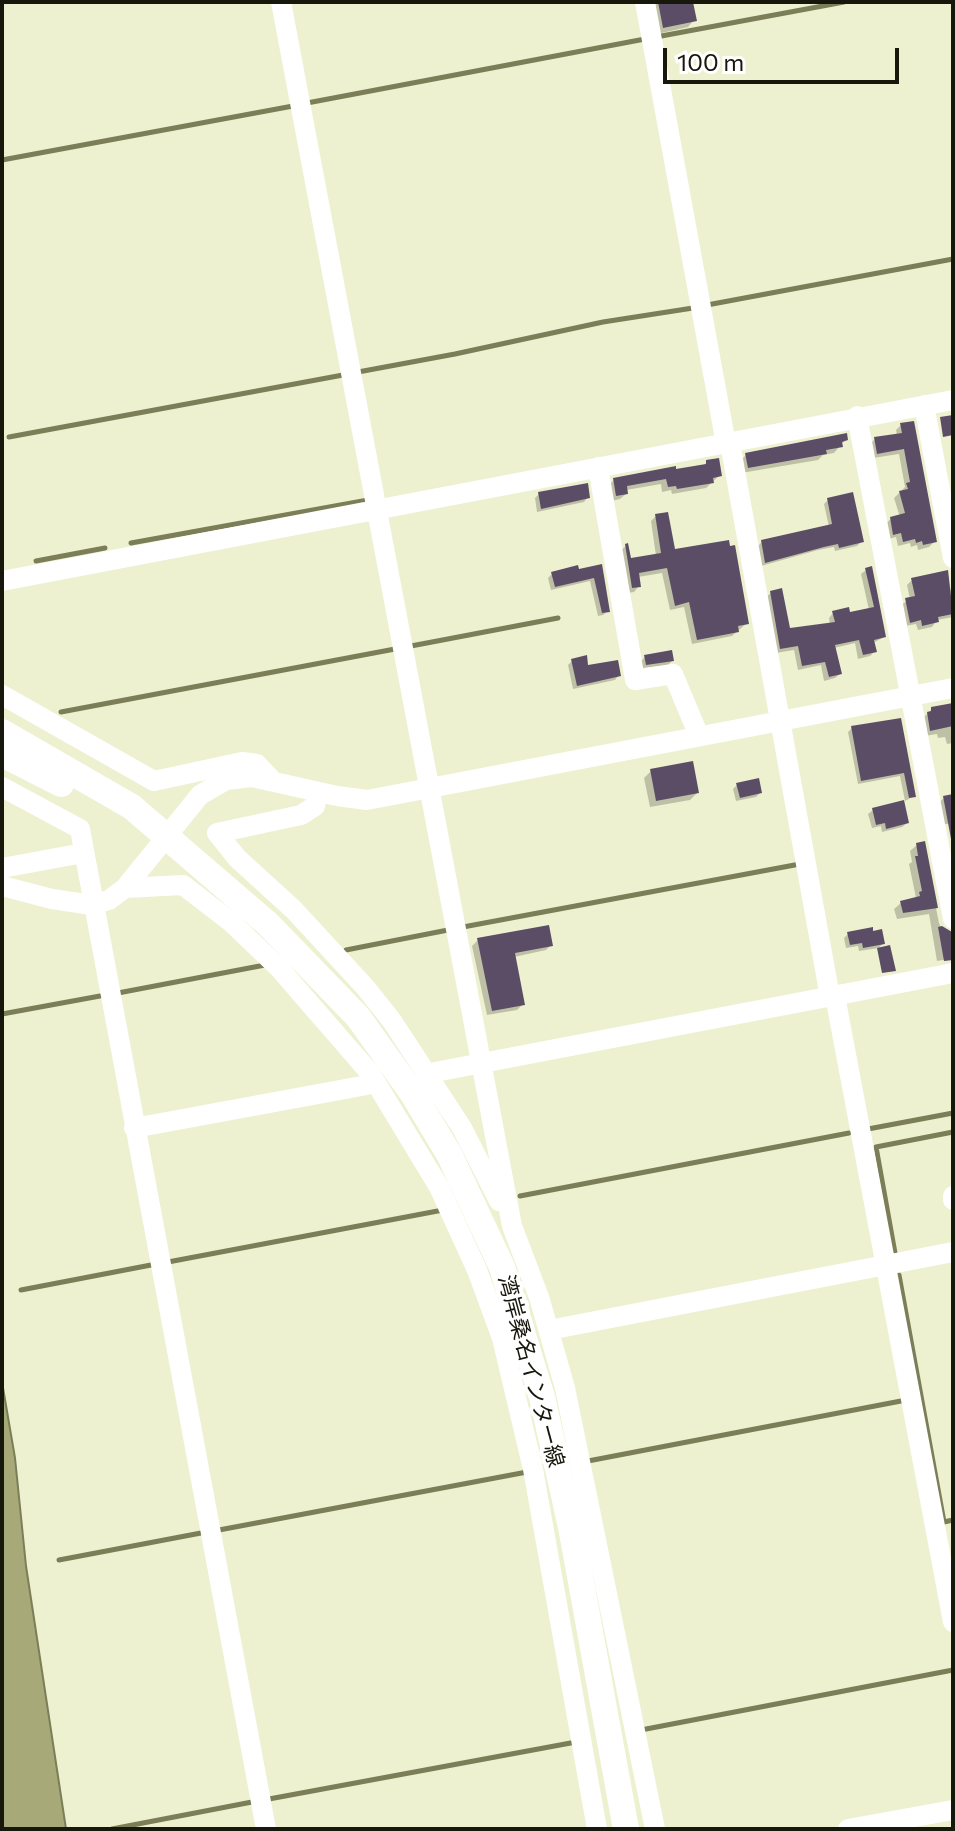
<!DOCTYPE html>
<meta charset="utf-8">
<style>
body{margin:0}
#map{position:relative;width:955px;height:1831px;overflow:hidden;background:#eef1d0;font-family:Commissioner,sans-serif}
canvas{display:block}
.frame{position:absolute;inset:0;border:4px solid #17170c;pointer-events:none}
.scale{position:absolute;left:663px;top:48px;width:236px;height:36px;box-sizing:border-box;border:4px solid #17170c;border-top:0;padding-left:10px;font-size:24px;line-height:28px;white-space:nowrap;color:#17170c;-webkit-text-stroke:6px #fff;paint-order:stroke}
</style>
<div id="map">
<canvas width="955" height="1831"></canvas>
<div class="frame"></div>
<div class="scale">100 m</div>
</div>
<script>
const g = document.querySelector('canvas').getContext('2d');
g.lineJoin = 'round';
function fillPath(path, color) {
  g.fillStyle = color;
  g.fill(path, 'evenodd');
}
function toPath(rows) {
  const path = new Path2D();
  for (const r of rows) {
    path.moveTo(r[0], r[1]);
    for (let i = 2; i < r.length; i += 2) path.lineTo(r[i], r[i + 1]);
  }
  return path;
}
function stroke(path, color, width, dash) {
  g.strokeStyle = color;
  g.lineWidth = width;
  g.lineCap = dash ? 'butt' : 'round';
  g.setLineDash(dash || []);
  g.stroke(path);
}
function write(font, color, halo, rows, align = 'center') {
  g.font = font + ' Commissioner,"Noto Sans JP",sans-serif';
  g.lineWidth = 8;
  g.setLineDash([]);
  g.textBaseline = 'middle';
  g.strokeStyle = halo;
  g.fillStyle = color;
  for (const [text, x, y, turn = 0] of rows) {
    g.save();
    g.translate(x, y);
    g.rotate((+turn || 0) * Math.PI / 180);
    g.textAlign = isNaN(turn) ? turn : align;
    if (halo) g.strokeText(text, 0, 0);
    g.fillText(text, 0, 0);
    g.restore();
  }
}
const water = toPath([
 [2,1382,15,1458,26,1566,66,1829,2,1829,2,1382]
]);
fillPath(water, '#a7aa78');
stroke(water, '#7c7e58', 2);
fillPath(toPath([
 [655,2,691,2,694,20,688,27,657,34],
 [901,425,935,541,929,547,918,550,917,545,911,547,910,543,898,546,896,537,888,539,885,524,891,519,900,517,894,498,905,487,899,454,873,458,870,444,875,439,897,436,896,430],
 [846,439,834,453,823,455,818,460,741,473,739,462,746,455],
 [707,462,720,475,706,488,672,494,671,490,662,492,661,484,626,490,626,494,620,499,611,501,608,486,614,480,703,466],
 [539,494,588,497,584,502,537,512,535,498],
 [828,500,861,542,857,546,835,551,834,547,818,550,761,566,758,546,762,542,829,527,824,504],
 [656,516,673,552,747,623,732,636,692,644,684,607,670,610,662,573,638,577,639,586,634,592,627,593,620,551,626,546,630,560,656,556,651,521],
 [600,566,608,611,603,615,598,616,590,581,551,590,548,578,552,574],
 [866,570,884,637,873,643,875,651,870,656,858,659,855,643,834,648,840,674,835,678,824,681,821,665,798,670,794,650,776,653,766,597,771,593,788,630,830,625,829,618,833,613,848,615,869,610,861,574],
 [946,572,953,599,953,617,937,620,932,627,918,630,916,624,905,626,901,605,910,599,907,585,912,580],
 [645,657,672,661,668,665,642,668,641,661],
 [572,661,587,667,619,675,615,680,573,689,568,665],
 [953,703,953,743,947,744,945,737,938,738,937,734,924,736,921,720,932,709],
 [900,720,914,796,905,801,900,776,858,784,848,732,852,728],
 [651,771,697,793,690,800,650,807,644,778],
 [737,785,760,793,756,797,736,801,733,789],
 [953,796,953,828,952,823,941,825,937,804,944,798],
 [873,810,907,823,902,827,882,832,881,826,872,828,868,814],
 [923,843,939,923,942,930,953,933,953,954,948,959,937,961,929,914,897,919,894,909,901,903,916,898,909,864,912,862,910,851,917,845],
 [848,934,883,943,879,948,859,951,858,946,846,948,844,938],
 [478,940,551,945,546,950,514,957,523,1004,517,1010,487,1015,472,946]
]), '#0003');
stroke(toPath([
 [656,37,844,2],
 [307,103,645,39],
 [2,160,293,106],
 [707,305,953,259],
 [358,372,455,354,603,322,693,308],
 [9,437,343,375],
 [131,543,368,500],
 [36,561,105,548],
 [411,646,558,618],
 [61,712,395,649],
 [463,927,800,864],
 [346,950,448,930],
 [118,993,265,965],
 [2,1014,100,996],
 [868,1129,953,1113],
 [520,1196,849,1133],
 [895,1253,876,1147,953,1132],
 [168,1262,443,1210],
 [899,1275,944,1522,953,1520],
 [21,1290,151,1265],
 [588,1461,901,1401],
 [219,1530,527,1472],
 [59,1560,201,1533],
 [641,1730,953,1670],
 [269,1799,576,1742],
 [112,1829,252,1802]
]), '#7c7e58', 5);
fillPath(toPath([
 [658,2,693,2,697,21,663,28],
 [953,415,953,435,943,437,940,417],
 [914,421,937,542,923,545,922,541,916,543,915,539,903,542,901,533,893,535,890,517,905,513,899,491,908,489,906,483,910,482,904,449,877,454,874,437,902,433,900,423],
 [847,433,848,440,842,442,843,447,826,450,827,454,748,468,745,453],
 [719,458,722,476,713,478,714,483,677,489,676,486,668,487,666,479,627,486,628,494,616,496,613,478,676,466,676,469,706,464,706,460],
 [588,483,590,498,541,509,538,492],
 [853,492,864,542,839,548,838,544,824,547,765,563,761,540,832,524,827,498],
 [668,512,675,549,729,540,730,546,735,545,749,624,738,626,739,632,697,640,689,602,675,606,667,568,639,573,641,587,632,588,625,544,628,543,631,558,661,553,655,514],
 [602,564,610,612,602,613,594,578,555,587,551,572,578,565,579,569],
 [872,566,886,637,874,640,877,652,863,655,859,640,835,645,842,674,829,677,825,662,802,666,798,646,780,649,770,591,782,588,790,628,835,622,832,611,849,607,850,612,874,607,865,568],
 [948,570,953,614,938,617,939,622,922,626,921,620,910,623,905,598,915,596,911,578],
 [672,650,674,661,646,665,644,655],
 [587,655,588,665,618,660,621,676,577,686,571,659],
 [953,703,953,726,930,731,927,712,931,711,931,707],
 [901,718,916,797,909,798,904,773,861,781,851,726],
 [693,761,699,793,656,801,650,769],
 [759,778,762,793,740,798,736,783],
 [953,794,953,839,951,839,943,796],
 [904,800,909,823,886,829,885,823,876,825,872,808],
 [925,841,938,908,903,913,900,901,920,896,919,892,922,891,915,856,918,856,916,843],
 [549,925,553,946,515,953,525,1005,492,1011,477,938],
 [942,926,952,932,953,960,944,961,938,927],
 [873,927,873,931,882,929,885,944,863,948,862,943,850,945,847,932],
 [890,945,896,971,882,973,877,948]
]), '#5c4d66');
stroke(toPath([
 [281,2,512,1226,539,1297,565,1388,655,1829],
 [645,2,726,444],
 [924,405,953,558],
 [857,416,953,919],
 [730,443,830,997],
 [598,467,635,680,673,674,699,736],
 [2,581,953,400],
 [2,695,154,781,242,762,257,764,270,778],
 [2,787,80,829,266,1829],
 [318,792,315,806,301,815,217,833,237,858,294,910,365,987,392,1021,462,1128,499,1201],
 [2,868,83,853],
 [2,886,52,899,92,905,109,900,125,888,200,795,226,780,252,777,337,796,367,800,953,688],
 [125,888,183,885,231,922,279,968,370,1073,439,1187,477,1270,502,1338,533,1469,597,1829],
 [835,996,953,1622],
 [435,1072,953,973],
 [134,1128,367,1085],
 [953,1196,953,1200],
 [549,1330,953,1252],
 [848,1829,953,1810]
]), '#fff', 20);
stroke(toPath([
 [2,732,132,807,268,924,358,1017,413,1094,449,1154,502,1267,542,1397,571,1527,626,1829],
 [2,754,61,784]
]), '#fff', 26);
write('22px', '#17170c', '#fff', [
 ["湾岸桑名インター線",531,1371,75]
]);
</script>
